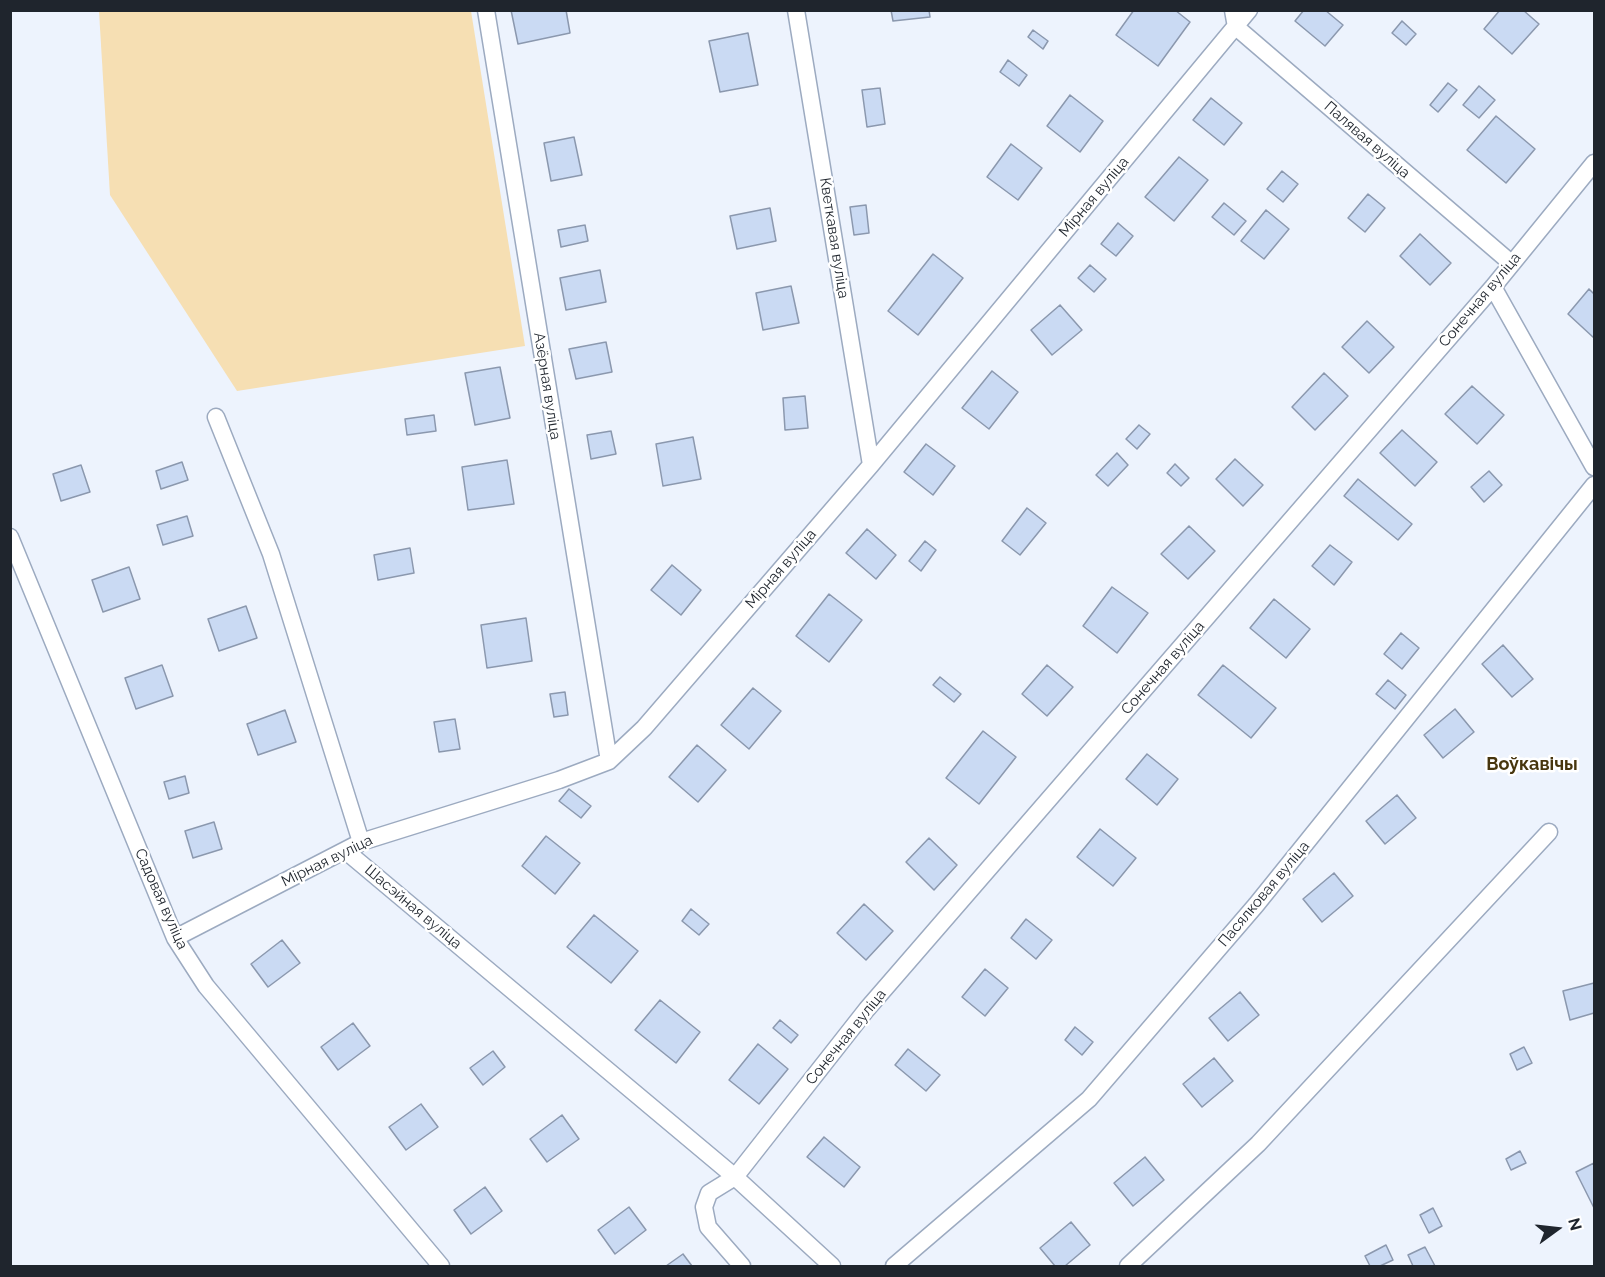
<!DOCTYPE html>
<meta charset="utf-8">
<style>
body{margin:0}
#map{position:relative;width:1605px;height:1277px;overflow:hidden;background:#edf3fd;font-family:Raleway,sans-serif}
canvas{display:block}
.frame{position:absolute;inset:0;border:12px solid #1f252d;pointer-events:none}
.north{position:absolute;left:1527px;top:1199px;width:60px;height:60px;-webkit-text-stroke:4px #fff;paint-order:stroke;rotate:75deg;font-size:16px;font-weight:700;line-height:24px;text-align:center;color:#1f252d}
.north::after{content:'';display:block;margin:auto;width:21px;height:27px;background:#1f252d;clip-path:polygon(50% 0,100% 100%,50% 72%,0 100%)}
</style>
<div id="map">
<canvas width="1605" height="1277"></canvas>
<div class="frame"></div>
<div class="north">N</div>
</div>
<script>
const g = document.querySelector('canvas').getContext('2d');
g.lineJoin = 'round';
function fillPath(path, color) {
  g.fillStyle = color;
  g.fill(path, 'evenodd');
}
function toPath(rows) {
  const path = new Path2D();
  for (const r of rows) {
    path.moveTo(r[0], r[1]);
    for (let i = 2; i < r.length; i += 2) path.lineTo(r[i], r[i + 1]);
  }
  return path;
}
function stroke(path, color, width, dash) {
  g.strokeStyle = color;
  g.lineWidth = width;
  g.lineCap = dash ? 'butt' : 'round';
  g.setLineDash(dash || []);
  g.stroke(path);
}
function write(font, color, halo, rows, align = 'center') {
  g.font = font + ' Raleway,sans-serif';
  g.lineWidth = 5;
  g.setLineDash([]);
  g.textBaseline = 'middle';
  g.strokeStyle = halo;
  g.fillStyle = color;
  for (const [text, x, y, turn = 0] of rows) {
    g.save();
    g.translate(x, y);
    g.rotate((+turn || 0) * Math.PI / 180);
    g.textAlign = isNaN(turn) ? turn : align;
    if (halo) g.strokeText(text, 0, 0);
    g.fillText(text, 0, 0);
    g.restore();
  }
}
fillPath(toPath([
 [99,11,471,11,525,346,237,391,110,195]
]), '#f6dfb3');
const building = toPath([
 [511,10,566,10,570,33,518,44,511,10],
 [891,10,929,10,930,17,893,21,891,10],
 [1134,10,1175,10,1190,22,1158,66,1116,35,1134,10],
 [1304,10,1325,10,1343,25,1325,46,1295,21,1304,10],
 [1500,10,1523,10,1539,24,1512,54,1484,29,1500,10],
 [1402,21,1416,34,1406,45,1392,33,1402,21],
 [1033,30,1048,41,1043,49,1028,37,1033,30],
 [748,33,758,85,720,92,709,41,748,33],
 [1008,60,1027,75,1019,86,1000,72,1008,60],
 [1448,83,1457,90,1438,112,1430,105,1448,83],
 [1479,86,1495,100,1479,118,1463,105,1479,86],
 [880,88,885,124,867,127,862,90,880,88],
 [1070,95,1103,121,1080,152,1047,126,1070,95],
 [1211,98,1242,123,1224,145,1193,120,1211,98],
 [1496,116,1535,149,1506,183,1467,150,1496,116],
 [574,137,582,175,551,181,544,143,574,137],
 [1011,144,1042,168,1018,200,987,177,1011,144],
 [1179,157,1208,180,1174,221,1145,197,1179,157],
 [1282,171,1298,184,1283,202,1267,189,1282,171],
 [1368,194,1385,208,1365,232,1348,218,1368,194],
 [1224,203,1246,221,1234,235,1212,217,1224,203],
 [866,205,869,233,854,235,850,207,866,205],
 [770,208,776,241,737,249,730,216,770,208],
 [1266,210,1289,229,1264,259,1241,241,1266,210],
 [1118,223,1133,236,1116,256,1101,244,1118,223],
 [585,225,588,241,561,247,558,230,585,225],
 [1420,234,1451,263,1430,285,1400,256,1420,234],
 [933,254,963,278,918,335,888,311,933,254],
 [1090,265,1106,279,1094,292,1078,278,1090,265],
 [600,270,606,302,566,310,560,278,600,270],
 [791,286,799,323,763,330,756,293,791,286],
 [1589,289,1594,294,1594,338,1568,314,1589,289],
 [1060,305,1082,330,1052,355,1031,330,1060,305],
 [1367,321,1394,347,1369,373,1342,347,1367,321],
 [606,342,612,372,576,379,569,349,606,342],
 [500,367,510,418,475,425,465,373,500,367],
 [992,371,1018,392,989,429,962,408,992,371],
 [1324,373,1348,396,1315,430,1292,407,1324,373],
 [1472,386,1504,415,1477,444,1445,414,1472,386],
 [805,396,808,428,785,430,783,398,805,396],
 [434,415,436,431,407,435,405,419,434,415],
 [1139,425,1150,434,1137,449,1126,439,1139,425],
 [1402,430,1437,462,1415,486,1380,453,1402,430],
 [611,431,616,454,591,459,587,435,611,431],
 [693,437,701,479,663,486,656,444,693,437],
 [926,444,955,466,933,495,904,472,926,444],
 [1117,453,1128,465,1108,486,1096,475,1117,453],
 [1235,459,1263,485,1243,506,1216,479,1235,459],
 [507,460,514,504,468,510,462,467,507,460],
 [182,462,188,480,161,489,156,471,182,462],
 [1175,464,1189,478,1181,486,1167,473,1175,464],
 [81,465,90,492,61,501,53,474,81,465],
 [1489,471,1502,485,1484,502,1471,487,1489,471],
 [1358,479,1412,524,1398,540,1344,496,1358,479],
 [1027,508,1046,523,1020,555,1002,541,1027,508],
 [187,516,193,536,163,545,157,525,187,516],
 [1189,526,1215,551,1188,579,1161,554,1189,526],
 [867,529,896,555,876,579,846,553,867,529],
 [925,541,936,550,921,571,909,561,925,541],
 [1330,545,1352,562,1334,585,1312,566,1330,545],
 [410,548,414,573,378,580,374,555,410,548],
 [672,565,701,590,681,615,651,590,672,565],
 [129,567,140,599,103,612,92,580,129,567],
 [1112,587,1148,613,1117,653,1083,626,1112,587],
 [829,594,862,620,829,662,796,636,829,594],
 [1274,599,1310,629,1286,658,1250,628,1274,599],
 [246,606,257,638,219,651,208,619,246,606],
 [526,618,532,661,487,668,481,625,526,618],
 [1401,633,1419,648,1402,669,1384,654,1401,633],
 [1503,645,1533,679,1512,697,1482,664,1503,645],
 [162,665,173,696,136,709,125,678,162,665],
 [1047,665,1073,687,1047,716,1022,694,1047,665],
 [1223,665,1276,708,1251,738,1198,695,1223,665],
 [940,677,961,694,954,702,933,685,940,677],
 [1388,680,1406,695,1395,709,1376,694,1388,680],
 [753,688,781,711,749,749,721,725,753,688],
 [565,692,568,715,554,717,550,694,565,692],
 [1455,709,1474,732,1443,758,1424,735,1455,709],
 [285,710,296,742,258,755,247,724,285,710],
 [455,719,460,749,439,752,434,722,455,719],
 [983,731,1016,757,979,804,946,778,983,731],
 [697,745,726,770,698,802,669,777,697,745],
 [1147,754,1178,779,1157,805,1126,779,1147,754],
 [185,776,189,793,169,799,164,782,185,776],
 [569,789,591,806,581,818,559,801,569,789],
 [1397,795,1416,818,1385,844,1366,821,1397,795],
 [214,822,222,849,193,858,185,831,214,822],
 [1100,829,1136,858,1113,886,1077,857,1100,829],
 [546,836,580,863,555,894,522,866,546,836],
 [929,838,957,865,934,890,906,862,929,838],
 [1334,873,1353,896,1322,922,1303,899,1334,873],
 [864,904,893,931,866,960,837,933,864,904],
 [691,909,709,924,699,935,682,921,691,909],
 [594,915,638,951,611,983,567,947,594,915],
 [1026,919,1052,940,1036,959,1011,938,1026,919],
 [282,940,300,963,268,987,251,964,282,940],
 [985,969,1008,988,985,1016,962,997,985,969],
 [1594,983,1594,1013,1570,1020,1563,991,1594,983],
 [1240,992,1259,1015,1228,1041,1209,1018,1240,992],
 [660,1000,700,1032,676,1063,635,1030,660,1000],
 [780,1020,798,1035,791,1043,773,1028,780,1020],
 [353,1023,370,1046,338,1070,321,1047,353,1023],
 [1075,1027,1093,1042,1082,1055,1065,1040,1075,1027],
 [758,1044,788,1069,759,1104,729,1080,758,1044],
 [1524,1047,1532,1063,1517,1070,1510,1054,1524,1047],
 [908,1049,940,1075,926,1091,895,1065,908,1049],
 [493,1051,505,1067,483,1085,470,1068,493,1051],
 [1214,1058,1233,1081,1202,1107,1183,1084,1214,1058],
 [421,1104,438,1127,406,1150,389,1127,421,1104],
 [562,1115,579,1139,547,1162,530,1139,562,1115],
 [824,1137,860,1167,844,1187,807,1157,824,1137],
 [1520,1151,1526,1163,1511,1170,1506,1159,1520,1151],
 [1145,1157,1164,1180,1133,1206,1114,1183,1145,1157],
 [1594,1163,1594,1208,1576,1172,1594,1163],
 [485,1187,502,1211,471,1234,454,1210,485,1187],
 [629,1207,646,1230,615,1254,598,1230,629,1207],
 [1433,1208,1442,1226,1429,1233,1420,1215,1433,1208],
 [1071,1222,1090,1245,1065,1266,1055,1266,1040,1248,1071,1222],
 [1386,1245,1393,1260,1380,1266,1370,1266,1365,1256,1386,1245],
 [1425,1247,1435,1266,1413,1266,1408,1255,1425,1247],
 [683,1254,692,1266,666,1266,683,1254]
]);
fillPath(building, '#cadaf3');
stroke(building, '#8b98ae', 1.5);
const street = toPath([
 [486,10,609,761],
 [796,10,871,465],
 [1233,10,1236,27,1511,263],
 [1493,287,1594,467],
 [216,417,271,554,361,842,347,852,735,1177,832,1266],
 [10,537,175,938,206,986,441,1266],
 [175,938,361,842,559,780,609,761,644,728,871,465,1249,10],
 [742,1266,708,1227,704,1207,709,1193,735,1177,867,1009,1493,287,1594,163],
 [894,1266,1089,1099,1256,905,1594,485],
 [1128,1266,1258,1144,1549,832]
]);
stroke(street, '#9caac0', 19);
stroke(street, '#fff', 16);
write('15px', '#1f252d', '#fff', [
 ["Палявая вуліца",1367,140,41],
 ["Мірная вуліца",1094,197,-50],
 ["Кветкавая вуліца",834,238,81],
 ["Сонечная вуліца",1480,300,-50],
 ["Азёрная вуліца",547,386,81],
 ["Мірная вуліца",781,569,-49],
 ["Сонечная вуліца",1163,668,-49],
 ["Мірная вуліца",327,861,-26],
 ["Пасялковая вуліца",1264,894,-50],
 ["Садовая вуліца",161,899,66],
 ["Шасэйная вуліца",413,907,40],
 ["Сонечная вуліца",846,1037,-51]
]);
write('bold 18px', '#47360e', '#fff', [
 ["Воўкавічы",1532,765]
]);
</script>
